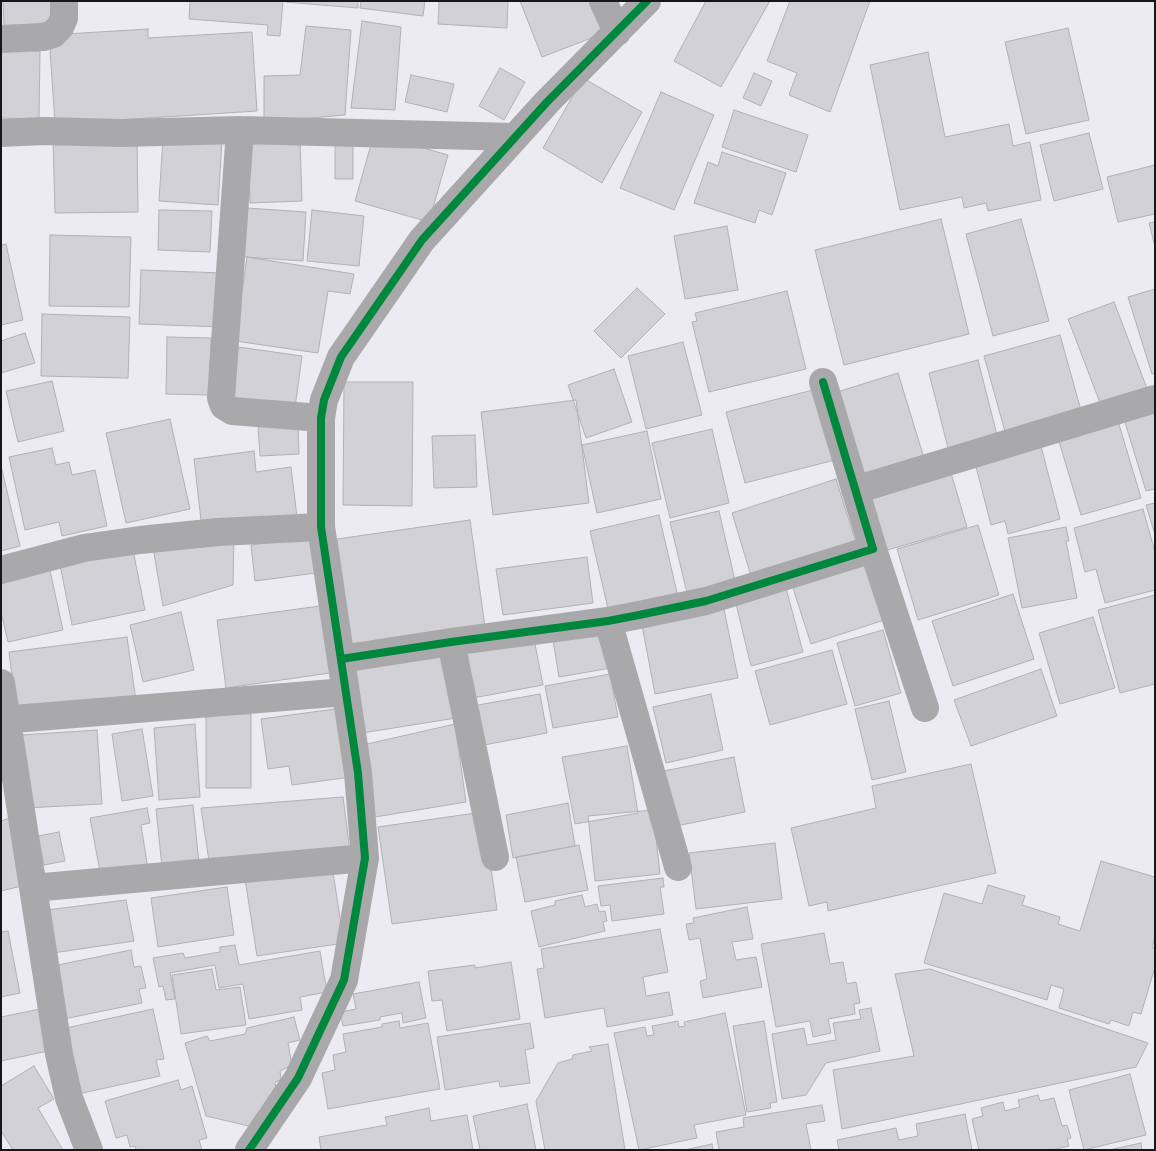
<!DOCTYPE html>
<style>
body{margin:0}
#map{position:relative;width:1156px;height:1151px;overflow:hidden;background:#ebebf1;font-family:"Work Sans",sans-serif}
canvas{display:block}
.frame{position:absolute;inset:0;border:2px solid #17171b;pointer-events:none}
</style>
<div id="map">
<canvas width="1156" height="1151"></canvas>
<div class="frame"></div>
</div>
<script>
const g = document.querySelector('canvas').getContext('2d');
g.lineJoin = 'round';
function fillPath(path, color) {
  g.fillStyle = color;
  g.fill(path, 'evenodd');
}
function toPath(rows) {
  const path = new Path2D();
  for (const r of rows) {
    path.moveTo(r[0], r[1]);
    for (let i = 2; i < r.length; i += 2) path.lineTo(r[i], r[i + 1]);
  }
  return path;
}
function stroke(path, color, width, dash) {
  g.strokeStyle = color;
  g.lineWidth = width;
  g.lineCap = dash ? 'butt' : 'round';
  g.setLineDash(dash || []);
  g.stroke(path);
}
const building = toPath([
 [3,1,51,1,52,25,4,27,3,1],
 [190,1,283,1,280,36,267,35,268,25,189,19,190,1],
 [285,1,358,1,358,8,285,2,285,1],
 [361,1,425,1,423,16,360,8,361,1],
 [439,1,508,1,507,28,438,24,439,1],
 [520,1,595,1,607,32,542,57,520,1],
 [706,1,770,1,721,87,674,61,706,1],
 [790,1,870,1,830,112,789,95,797,73,767,61,790,1],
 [362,21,401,27,395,110,351,108,362,21],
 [306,26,351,30,345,115,264,122,264,76,300,75,306,26],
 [1068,28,1089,120,1026,134,1005,42,1068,28],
 [148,29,148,38,252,32,257,111,55,124,49,35,148,29],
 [1,50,40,51,39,119,1,118,1,50],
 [928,52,945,137,1009,124,1013,146,1030,142,1041,200,988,211,986,203,964,208,962,197,900,210,870,65,928,52],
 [500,68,525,82,504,120,479,106,500,68],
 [754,73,772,81,761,106,743,98,754,73],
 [411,75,454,84,447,112,405,102,411,75],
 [583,78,642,112,602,183,543,148,583,78],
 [661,92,714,115,674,210,620,188,661,92],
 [734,110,808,135,796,172,722,147,734,110],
 [1089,133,1103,189,1054,201,1040,145,1089,133],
 [374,134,448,155,429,222,355,201,374,134],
 [137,137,138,212,55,213,53,139,137,137],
 [163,138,222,141,218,205,159,201,163,138],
 [353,140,353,179,335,179,335,141,353,140],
 [300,142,302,201,250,203,248,144,300,142],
 [722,152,786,173,772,215,759,210,755,223,694,203,708,162,718,166,722,152],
 [1155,165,1155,214,1118,222,1107,177,1155,165],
 [247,208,306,212,303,261,244,257,247,208],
 [159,210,212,211,210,252,158,250,159,210],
 [312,210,364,216,359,266,307,261,312,210],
 [941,219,969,334,844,365,815,250,941,219],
 [1021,219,1049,321,993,336,966,234,1021,219],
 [1155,222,1155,247,1149,223,1155,222],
 [727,226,738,290,685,299,674,236,727,226],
 [50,235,131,237,129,307,49,306,50,235],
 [6,244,23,320,1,325,1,245,6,244],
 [247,257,354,274,350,294,328,291,318,353,235,341,247,257],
 [141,270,223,273,222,327,139,324,141,270],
 [637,288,665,314,621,358,594,331,637,288],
 [1155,289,1155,373,1152,374,1128,297,1155,289],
 [787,291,806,369,709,392,692,322,697,321,695,313,787,291],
 [1114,302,1148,391,1102,408,1068,319,1114,302],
 [42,314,130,317,128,378,41,376,42,314],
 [25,333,35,363,1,373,1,341,25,333],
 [1060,335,1082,414,1006,435,984,356,1060,335],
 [167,337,211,338,209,395,166,394,167,337],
 [683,342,702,415,646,429,628,356,683,342],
 [238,347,302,356,295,408,231,398,238,347],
 [978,360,997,435,948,448,929,373,978,360],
 [614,369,632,422,586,438,568,385,614,369],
 [898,373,924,458,863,476,837,392,898,373],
 [52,381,64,431,18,442,6,391,52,381],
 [344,382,413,382,412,506,343,505,344,382],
 [817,389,835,460,745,483,726,412,817,389],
 [576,400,589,503,493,515,481,412,576,400],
 [1155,410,1155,489,1146,491,1124,419,1155,410],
 [170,419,190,509,126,523,106,433,170,419],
 [1118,421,1141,498,1081,515,1058,438,1118,421],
 [298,424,299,454,260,456,258,426,298,424],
 [712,429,729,503,670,518,652,443,712,429],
 [647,431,661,499,597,513,582,445,647,431],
 [475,435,477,487,434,488,432,436,475,435],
 [1041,446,1060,519,1008,534,1005,521,991,525,975,463,1041,446],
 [52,448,56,465,69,462,72,475,95,470,107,526,62,536,59,522,25,530,9,457,52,448],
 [254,451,256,472,291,467,297,517,202,529,194,459,254,451],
 [1,466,20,546,1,551,1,466],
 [951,473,967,527,884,551,867,497,951,473],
 [836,479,857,546,752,579,732,513,836,479],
 [1155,503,1155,535,1146,505,1155,503],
 [1143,509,1155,552,1155,590,1105,603,1096,569,1085,572,1074,528,1143,509],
 [719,511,736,585,688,597,670,522,719,511],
 [659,515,678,597,609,613,590,531,659,515],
 [470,520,485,627,352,646,337,539,470,520],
 [978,525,999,595,918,620,897,549,978,525],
 [1066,527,1069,541,1066,541,1077,598,1022,608,1008,538,1066,527],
 [319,535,324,572,255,581,251,545,319,535],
 [234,536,233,585,163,606,152,542,234,536],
 [133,550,145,610,72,625,60,565,133,550],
 [587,557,593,603,503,615,496,569,587,557],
 [865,561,884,620,811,644,792,585,865,561],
 [49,566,63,630,8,642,1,612,1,577,49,566],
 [786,588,803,652,751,666,736,604,786,588],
 [1013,594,1034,659,953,686,932,621,1013,594],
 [1155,595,1155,684,1120,693,1098,610,1155,595],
 [723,604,738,678,655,694,641,620,723,604],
 [327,605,337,672,226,688,217,620,327,605],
 [181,612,194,670,143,682,130,625,181,612],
 [1093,617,1115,688,1060,704,1039,633,1093,617],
 [883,630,901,693,855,706,837,643,883,630],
 [604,631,611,668,559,677,553,640,604,631],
 [533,634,543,685,473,698,464,647,533,634],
 [127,637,136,701,17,716,9,652,127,637],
 [444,650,456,718,356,734,345,666,444,650],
 [832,650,847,704,770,725,755,671,832,650],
 [1041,669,1057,716,971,746,954,700,1041,669],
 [610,674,618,717,553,728,545,686,610,674],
 [540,694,547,733,479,746,472,706,540,694],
 [711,694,723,750,666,763,653,707,711,694],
 [889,701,906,772,872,780,855,709,889,701],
 [342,708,351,777,292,785,289,766,268,769,261,719,342,708],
 [206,714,251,714,251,788,206,788,206,714],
 [195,724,200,797,159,800,154,728,195,724],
 [455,724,466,802,375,817,367,744,455,724],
 [142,729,153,796,122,801,112,734,142,729],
 [97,730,102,804,26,808,21,735,97,730],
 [627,746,638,813,575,824,562,757,627,746],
 [734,757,745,812,676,826,664,771,734,757],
 [971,764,996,873,828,911,827,902,809,906,791,828,876,808,872,786,971,764],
 [343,797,350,851,210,868,201,808,343,797],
 [568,803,575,846,513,858,506,815,568,803],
 [193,805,199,863,162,867,156,809,193,805],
 [147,808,150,823,141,825,148,869,101,877,90,818,147,808],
 [653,810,660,874,595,881,588,816,653,810],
 [483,812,497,910,392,924,378,827,483,812],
 [10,818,26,885,1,891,1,821,10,818],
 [59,832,65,861,44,865,38,836,59,832],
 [775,843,782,899,696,909,689,853,775,843],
 [579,845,588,890,525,902,516,857,579,845],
 [1101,861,1155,877,1155,937,1152,947,1155,948,1155,967,1141,1014,1133,1012,1129,1026,1111,1020,1109,1024,1059,1008,1064,989,1051,985,1047,1000,924,963,944,893,982,904,988,885,1025,896,1022,905,1060,917,1058,924,1080,931,1101,861],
 [332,866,344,943,257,956,245,879,332,866],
 [663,878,664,887,660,887,664,914,612,921,610,905,601,906,598,886,663,878],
 [227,887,234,935,158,947,151,898,227,887],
 [582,895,585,907,597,904,599,912,605,911,607,921,603,922,605,931,539,947,531,911,555,905,555,901,582,895],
 [126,900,134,941,53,953,47,910,126,900],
 [747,907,753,939,732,942,736,960,756,957,762,987,703,998,700,981,707,979,700,938,689,940,686,924,694,923,693,918,747,907],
 [660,929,668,972,643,977,646,996,669,992,673,1015,607,1027,604,1008,545,1018,537,969,544,968,541,949,660,929],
 [8,931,20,993,1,997,1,932,8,931],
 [824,933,830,964,843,962,847,984,856,982,860,1003,854,1004,855,1014,828,1019,831,1033,813,1037,810,1021,776,1027,761,944,824,933],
 [235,945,239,965,320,951,327,992,300,997,302,1010,249,1019,243,984,219,988,215,965,170,973,175,999,166,1000,163,986,159,987,153,958,183,953,185,958,220,952,220,947,235,945],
 [131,950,134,967,141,966,146,988,139,989,142,1003,59,1020,48,967,131,950],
 [511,962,520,1019,447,1031,442,1000,432,1001,428,971,475,965,475,968,511,962],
 [212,969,216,990,240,987,246,1025,181,1034,172,975,212,969],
 [930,969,1148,1043,1136,1067,842,1129,833,1070,914,1056,895,974,930,969],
 [419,982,426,1018,403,1023,402,1013,380,1017,380,1020,343,1026,340,1012,356,1009,353,994,419,982],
 [871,1008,880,1051,826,1063,806,1095,782,1099,772,1034,804,1028,807,1045,836,1040,833,1023,861,1019,859,1010,871,1008],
 [40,1009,48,1051,1,1061,1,1017,40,1009],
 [153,1009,164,1059,156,1060,160,1076,78,1094,66,1028,153,1009],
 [725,1013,746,1115,694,1125,697,1138,639,1150,614,1033,645,1027,647,1036,654,1035,652,1026,678,1021,679,1027,685,1026,684,1022,725,1013],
 [294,1017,300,1040,288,1043,292,1065,280,1071,281,1080,275,1082,277,1097,249,1126,206,1116,185,1043,207,1036,210,1041,245,1034,247,1028,294,1017],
 [399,1021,400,1028,428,1023,440,1089,328,1109,322,1073,335,1070,333,1055,346,1052,343,1034,382,1027,382,1024,399,1021],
 [764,1021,777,1102,770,1103,771,1108,747,1112,733,1026,764,1021],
 [530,1023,534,1048,525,1050,530,1083,500,1087,499,1081,445,1090,437,1037,530,1023],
 [608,1044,625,1150,545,1150,536,1101,558,1063,572,1059,573,1055,592,1051,589,1047,608,1044],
 [34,1066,54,1099,38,1108,63,1150,13,1150,1,1131,1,1086,34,1066],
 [1130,1074,1146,1135,1084,1150,1069,1090,1130,1074],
 [178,1080,181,1090,192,1086,207,1138,199,1140,202,1150,136,1150,135,1146,130,1147,127,1135,116,1138,105,1101,178,1080],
 [1038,1095,1040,1101,1054,1098,1062,1126,1067,1125,1071,1138,1067,1139,1069,1146,1052,1150,979,1150,972,1119,983,1116,981,1108,1003,1102,1005,1111,1020,1107,1018,1100,1038,1095],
 [527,1104,536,1150,480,1150,473,1116,527,1104],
 [822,1105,825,1121,806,1124,811,1150,719,1150,716,1132,744,1127,743,1118,822,1105],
 [429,1108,431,1121,467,1115,473,1150,321,1150,319,1137,387,1125,385,1117,429,1108],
 [965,1114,972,1150,839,1150,837,1140,896,1128,899,1140,918,1136,916,1124,965,1114],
 [1141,1143,1142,1150,1109,1150,1141,1143],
 [712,1144,713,1150,684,1150,712,1144]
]);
fillPath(building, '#d1d1d6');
stroke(building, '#b1b1b5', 1);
stroke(toPath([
 [603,1,617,32],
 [1,39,43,37,53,34,60,27,64,18,64,1],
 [240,130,221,398,224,406,232,411,321,418],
 [1,133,43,131,121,133,240,130,515,137],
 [855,490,1155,399],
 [873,549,925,708],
 [1,570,84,548,140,540,218,532,321,527],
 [608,621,678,867],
 [451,642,495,857],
 [341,659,451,642,608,621,639,615,706,601,873,549,823,382],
 [1,683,59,1054,69,1098,89,1150],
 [1,720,346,692],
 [33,888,365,858],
 [249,1150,298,1078,344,980,365,858,358,773,321,527,321,418,324,400,341,357,422,240,547,102,647,1]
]), '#a9a9ab', 28);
stroke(toPath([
 [341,659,451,642,608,621,639,615,706,601,873,549,823,382],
 [249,1150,298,1078,344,980,365,858,358,773,321,527,321,418,324,400,341,357,422,240,547,102,647,1]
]), '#00873e', 8);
</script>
